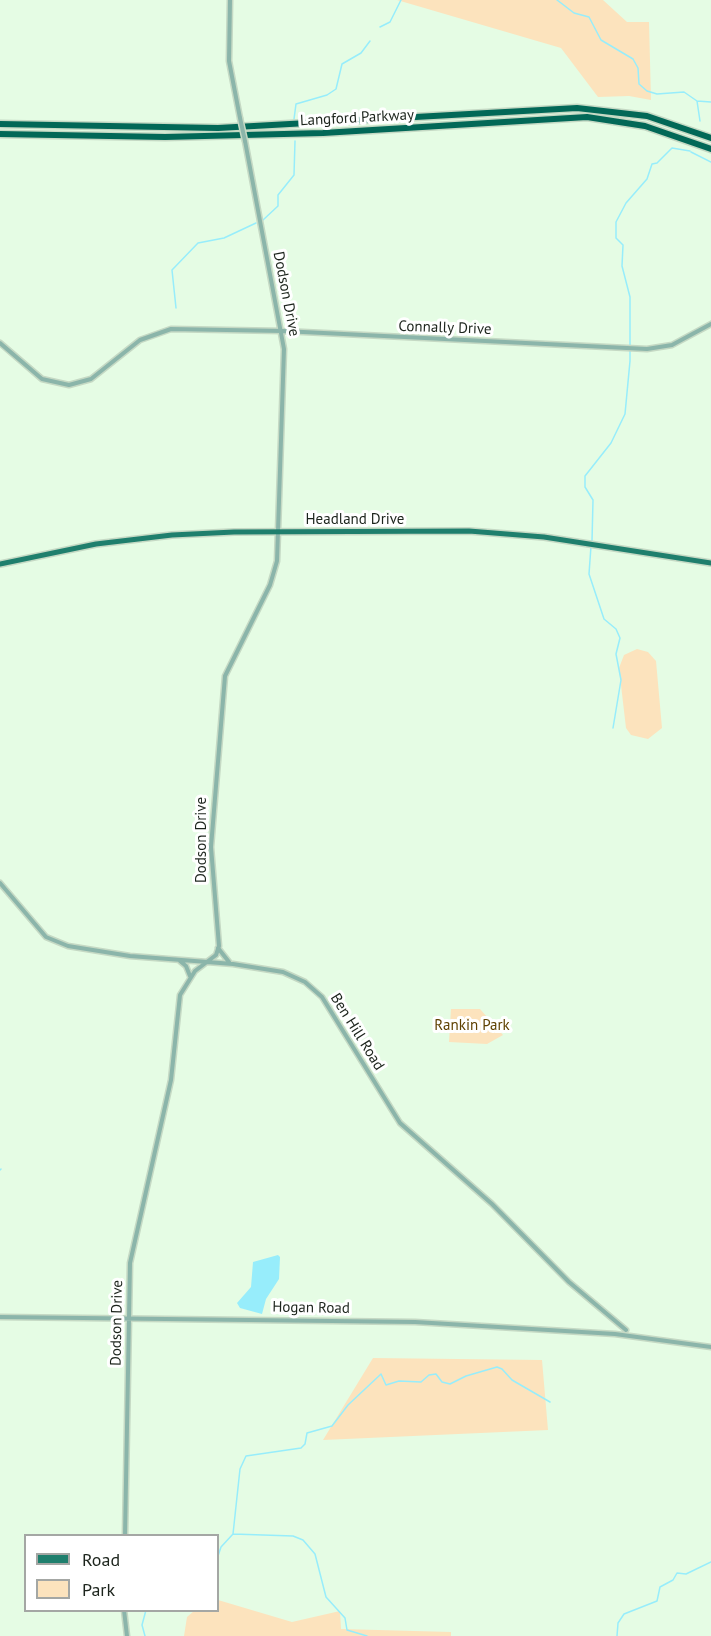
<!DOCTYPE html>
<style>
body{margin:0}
#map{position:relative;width:711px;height:1636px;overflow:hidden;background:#e5fce4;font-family:"PT Sans",sans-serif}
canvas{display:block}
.legend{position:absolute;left:24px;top:1534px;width:195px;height:78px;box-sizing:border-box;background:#fff;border:2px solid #a4a7a4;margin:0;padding:8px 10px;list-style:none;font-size:18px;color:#1c241c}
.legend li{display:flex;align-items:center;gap:12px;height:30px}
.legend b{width:30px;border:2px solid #a4a7a4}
</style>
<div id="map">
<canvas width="711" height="1636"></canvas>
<ul class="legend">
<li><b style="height:8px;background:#1f7f6d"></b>Road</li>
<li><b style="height:16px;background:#fce3bd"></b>Park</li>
</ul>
</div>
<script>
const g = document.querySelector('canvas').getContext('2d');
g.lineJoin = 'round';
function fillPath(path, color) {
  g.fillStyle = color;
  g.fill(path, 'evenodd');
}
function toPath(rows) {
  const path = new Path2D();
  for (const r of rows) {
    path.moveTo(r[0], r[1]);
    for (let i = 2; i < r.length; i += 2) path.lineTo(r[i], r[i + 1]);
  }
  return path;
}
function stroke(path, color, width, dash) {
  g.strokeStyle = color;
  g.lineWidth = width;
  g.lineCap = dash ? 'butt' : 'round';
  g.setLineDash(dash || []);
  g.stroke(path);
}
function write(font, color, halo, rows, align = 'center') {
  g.font = font + ' "PT Sans",sans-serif';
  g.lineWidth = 6;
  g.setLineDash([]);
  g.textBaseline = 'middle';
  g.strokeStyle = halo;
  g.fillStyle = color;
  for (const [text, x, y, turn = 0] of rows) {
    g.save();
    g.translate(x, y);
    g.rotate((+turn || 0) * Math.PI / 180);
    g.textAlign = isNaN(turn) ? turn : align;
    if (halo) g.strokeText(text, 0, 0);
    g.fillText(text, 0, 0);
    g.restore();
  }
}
fillPath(toPath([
 [397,0,603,0,627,22,649,22,651,100,629,96,598,97,561,48],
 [637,649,648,652,656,661,662,728,648,739,631,735,626,728,619,668,624,655],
 [451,1009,480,1009,503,1035,487,1044,449,1042],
 [373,1358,542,1360,548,1430,323,1440],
 [218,1600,292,1622,340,1611,341,1629,451,1632,451,1636,184,1636,187,1617,194,1611,218,1610]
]), '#fce3bd');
fillPath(toPath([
 [278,1255,280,1257,279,1279,266,1299,262,1314,240,1308,237,1303,251,1287,253,1262]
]), '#97edfb');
stroke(toPath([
 [557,0,574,13,589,17,601,40,633,59,638,68,639,84,647,91,657,94,684,92,697,101,700,121],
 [380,27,390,22,401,0],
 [697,101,711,102],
 [294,119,296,104,327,95,336,89,342,64,361,53,370,41],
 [691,152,711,162],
 [263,220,278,206,278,195,294,175,295,141],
 [176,308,172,270,198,243,224,238,256,223],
 [592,541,593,500,585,487,585,476,611,443,625,414,630,361,630,297,622,266,623,245,616,238,616,222,626,203,647,179,652,164,657,163,672,148,690,151],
 [591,546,589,574,604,619,616,629,620,638,616,654,621,680,613,728],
 [0,1170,1,1169],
 [233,1534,293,1536,303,1540,315,1554,326,1597,345,1618,347,1630,367,1636],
 [218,1556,221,1547,233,1534,240,1469,246,1456,301,1448,305,1444,307,1433,332,1426,348,1405,381,1374,386,1385,399,1381,421,1382,429,1375,436,1374,442,1382,450,1384,466,1376,497,1367,502,1369,512,1380,550,1402],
 [145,1636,142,1625,146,1610],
 [617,1636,618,1623,624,1614,657,1601,660,1587,673,1580,677,1573,686,1574,711,1562]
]), '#97edfb', 1.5);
const minor = toPath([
 [230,0,229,61,240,118],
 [0,343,42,379,69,385,91,379,140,340,171,329,283,331,647,349,672,345,711,324],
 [0,883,46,937,68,946,130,956,233,964,283,972,305,982,322,997,400,1123,492,1204,569,1282,626,1330],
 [218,948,229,962],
 [180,961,186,966,190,976],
 [0,1317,415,1322,615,1334,711,1347],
 [125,1536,130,1263,171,1080,180,995,195,971,216,955,219,946,211,847,225,676,270,585,277,561,284,349,245,141],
 [124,1610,127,1636]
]);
const major = toPath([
 [0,564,96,544,172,535,234,532,469,531,544,537,711,563]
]);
const highway = toPath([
 [0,124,218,128,577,108,647,116,711,138],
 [0,134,165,137,323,133,587,117,645,126,711,149]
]);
stroke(minor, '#c5d9c4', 7);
stroke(major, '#c5d9c4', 8);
stroke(highway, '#c5d9c4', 9);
stroke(minor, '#8bb5aa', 4);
stroke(major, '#1f7f6d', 5);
stroke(highway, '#026857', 6);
const minorBridge = toPath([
 [240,118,245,141]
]);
stroke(minorBridge, '#c5d9c4', 7, []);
stroke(minorBridge, '#8bb5aa', 4);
write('15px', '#1c241c', '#fff', [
 ["Langford Parkway",357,118,-3],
 ["Dodson Drive",286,294,79],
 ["Connally Drive",445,328,2],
 ["Headland Drive",355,520],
 ["Dodson Drive",202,840,-90],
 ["Ben Hill Road",357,1032,58],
 ["Hogan Road",311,1308,1],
 ["Dodson Drive",117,1323,-89]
]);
write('15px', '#5e4001', '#fff', [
 ["Rankin Park",472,1026]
]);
</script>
